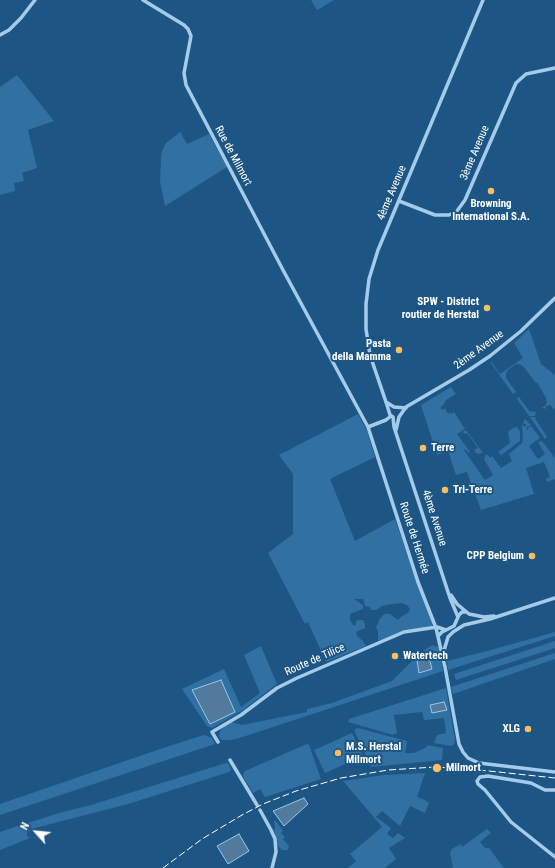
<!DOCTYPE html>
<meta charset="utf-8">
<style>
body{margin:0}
#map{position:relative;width:555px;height:868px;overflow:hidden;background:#1d5684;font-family:"Roboto Condensed",sans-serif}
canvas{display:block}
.north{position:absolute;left:16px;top:812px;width:40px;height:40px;-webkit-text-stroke:3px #1d5684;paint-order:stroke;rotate:297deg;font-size:11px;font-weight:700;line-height:16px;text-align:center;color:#fff}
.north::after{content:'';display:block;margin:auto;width:14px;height:18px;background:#fff;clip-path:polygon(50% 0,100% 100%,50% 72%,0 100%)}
</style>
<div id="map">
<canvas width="555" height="868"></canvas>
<div class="north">N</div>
</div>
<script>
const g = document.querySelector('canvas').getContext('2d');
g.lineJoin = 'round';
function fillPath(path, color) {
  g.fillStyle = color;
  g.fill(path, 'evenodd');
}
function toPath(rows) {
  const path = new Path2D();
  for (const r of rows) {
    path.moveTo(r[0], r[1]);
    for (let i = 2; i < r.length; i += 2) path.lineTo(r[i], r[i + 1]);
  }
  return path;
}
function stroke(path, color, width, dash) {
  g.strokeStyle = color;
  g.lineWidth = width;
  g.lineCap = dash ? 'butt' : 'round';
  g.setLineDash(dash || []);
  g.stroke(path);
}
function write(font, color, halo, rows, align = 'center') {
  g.font = font + ' "Roboto Condensed",sans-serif';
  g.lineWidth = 4;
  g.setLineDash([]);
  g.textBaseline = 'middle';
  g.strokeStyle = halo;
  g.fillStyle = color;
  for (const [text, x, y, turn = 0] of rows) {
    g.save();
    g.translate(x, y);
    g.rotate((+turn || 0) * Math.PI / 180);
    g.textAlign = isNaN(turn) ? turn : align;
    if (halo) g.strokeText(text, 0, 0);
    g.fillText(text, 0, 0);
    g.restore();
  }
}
fillPath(toPath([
 [311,0,334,0,317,10],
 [17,75,54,121,28,130,37,168,22,173,24,181,14,183,15,191,0,195,0,87],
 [180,132,187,144,209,134,227,167,165,206,160,181,161,158,162,151,166,143],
 [529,329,541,364,555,375,555,410,550,405,546,406,546,408,544,409,542,407,544,407,547,403,546,398,537,382,536,383,523,366,519,364,516,364,508,370,506,373,506,378,516,392,513,394,491,363,491,361,500,374,523,358,514,343],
 [451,387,456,394,446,400,444,404,440,408,443,410,445,408,448,414,450,412,451,414,454,412,465,429,457,434,470,452,469,453,465,449,464,450,485,480,493,475,484,459,485,456,487,454,490,458,492,456,501,468,512,461,509,454,522,443,523,440,522,425,525,419,529,423,526,425,524,423,522,424,524,427,529,423,531,425,526,428,528,430,528,428,531,426,540,438,529,446,533,452,538,459,545,454,538,442,542,441,555,458,555,479,547,482,546,479,550,477,544,462,526,468,534,494,481,510,467,472,456,475,448,451,437,455,421,405],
 [519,397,529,411,536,412,535,416,529,416,517,399],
 [358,414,367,431,375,457,330,479,355,541,395,519,417,583,433,623,432,626,429,628,404,632,383,641,378,640,378,631,376,627,378,624,379,620,384,614,390,614,398,620,402,616,408,613,410,609,407,605,402,603,392,604,382,606,376,610,371,610,370,607,365,606,363,599,354,599,363,605,363,609,350,614,350,620,353,625,356,625,356,621,359,620,363,620,365,624,365,628,356,632,357,636,363,641,366,646,326,662,308,622,305,624,268,553,293,534,293,474,279,455],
 [530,417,535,417,536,420,547,437,545,439],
 [517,427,520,431,520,441,501,455,498,452,510,443,508,432,513,428],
 [466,430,483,453,482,453,477,454,474,450,478,448,467,433,465,434,463,432],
 [555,632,555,636,448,670,447,661,487,651],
 [555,641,555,648,456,680,454,674],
 [432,645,439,647,443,671,249,735,232,740,221,740,219,736,220,731,224,726,231,722,242,725,307,712,307,709,332,703,392,681,419,654],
 [261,646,277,684,243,710,212,728,207,726,182,689,224,669,241,707,260,693,244,655],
 [555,653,555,659,453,694,451,687],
 [446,688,455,740,454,744,451,746,434,743,437,735,446,733,444,718,424,720,422,712,394,715,397,733,393,735,348,722,349,719],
 [358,728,407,741,405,753,414,753,427,747,427,745,443,748,442,760,371,767,354,730],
 [352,733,363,756,325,773,314,750],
 [204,735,212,738,215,744,0,815,0,804,163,748],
 [307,744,309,745,321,779,265,797,260,789,253,793,244,778,243,774,245,771],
 [226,763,228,763,231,770,229,772,128,804,35,828,32,829,28,823,59,813,91,805],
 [425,773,417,797,427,801,427,802,429,803,425,813,410,806,400,826,382,811,376,817,391,828,387,834,393,838,398,833,405,838,389,848,396,859,385,868,348,868,356,861,350,854,382,827,343,781,384,775],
 [274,821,276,821,283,831,281,833,285,837,283,839,289,846,288,850,282,850,278,846,274,830,275,828],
 [23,824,30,830,27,833,27,836,30,838,0,850,0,832],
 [487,829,491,833,480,842,485,848,489,848,504,868,453,868,450,852,452,849,461,844,462,847]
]), '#3070a2');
const water = toPath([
 [429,658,432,669,419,673,417,660,429,658],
 [221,680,235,712,210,724,192,690,221,680],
 [444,702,447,710,432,713,430,705,444,702],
 [304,798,308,804,284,826,273,811,304,798],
 [239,834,249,851,228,864,217,846,239,834]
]);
fillPath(water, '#517a9c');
stroke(water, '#97c8ec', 1);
stroke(toPath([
 [143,0,184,25,188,29,191,36,184,73,186,85,283,270,368,427,418,582,436,628,445,667,459,744,463,752,468,758,479,763,555,772],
 [0,35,9,30,21,18,35,0],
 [399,201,435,215,449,215,457,211,465,200,516,83,526,74,555,68],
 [386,402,394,407,406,408],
 [368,427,386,420,391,416],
 [396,430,399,417,406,407,469,370,490,356,521,331,555,298],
 [451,595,457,604,469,614,484,617,494,616],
 [458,617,450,598,394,427,393,417,390,415,387,405,370,355,366,329,366,304,369,279,378,250,483,0],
 [438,636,442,632,454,626,459,615,462,612,465,612],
 [443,654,448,637,453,632,464,625,490,619,555,598],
 [218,742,212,732,241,715,277,688,297,678,404,632,437,627,446,630],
 [230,760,257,805],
 [555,790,545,790,531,783,488,776,480,777,477,781,478,784,485,790,511,822,555,857],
 [260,810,271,830,275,839,276,852,272,868]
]), '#a4ccea', 3.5);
stroke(toPath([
 [163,868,202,839,242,815,263,804,296,791,341,778,388,770,435,767,470,769,555,778]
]), '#fff', 1, [7, 3]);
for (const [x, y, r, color] of [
 [491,191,4,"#fbbd61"],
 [487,308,4,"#fbbd61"],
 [399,350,4,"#fbbd61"],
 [423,448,4,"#fbbd61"],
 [445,490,4,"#fbbd61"],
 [532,556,4,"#fbbd61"],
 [395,656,4,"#fbbd61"],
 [528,729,4,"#fbbd61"],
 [338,753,4,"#fbbd61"],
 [437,768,5,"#fbbd61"]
]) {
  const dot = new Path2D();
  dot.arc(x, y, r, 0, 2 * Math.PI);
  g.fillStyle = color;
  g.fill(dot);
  stroke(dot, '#1d5684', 1.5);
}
write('11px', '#fff', '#1d5684', [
 ["3ème Avenue",475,153,-67],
 ["Rue de Milmort",233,156,62],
 ["4ème Avenue",392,193,-67],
 ["2ème Avenue",479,350,-36],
 ["4ème Avenue",434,518,72],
 ["Route de Hermée",414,538,72],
 ["Route de Tilice",315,660,-24]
]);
write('bold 11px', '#fff', '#1d5684', [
 ["Browning",491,204,"center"],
 ["International S.A.",491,217,"center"],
 ["SPW - District",479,302,"right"],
 ["routier de Herstal",479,315,"right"],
 ["Pasta",391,344,"right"],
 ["della Mamma",391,357,"right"],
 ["Terre",431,448],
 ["Tri-Terre",453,490],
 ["CPP Belgium",524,556,"right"],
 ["Watertech",403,656],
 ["XLG",520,729,"right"],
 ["M.S. Herstal",346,747],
 ["Milmort",346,760],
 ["Milmort",446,768]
], 'left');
</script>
